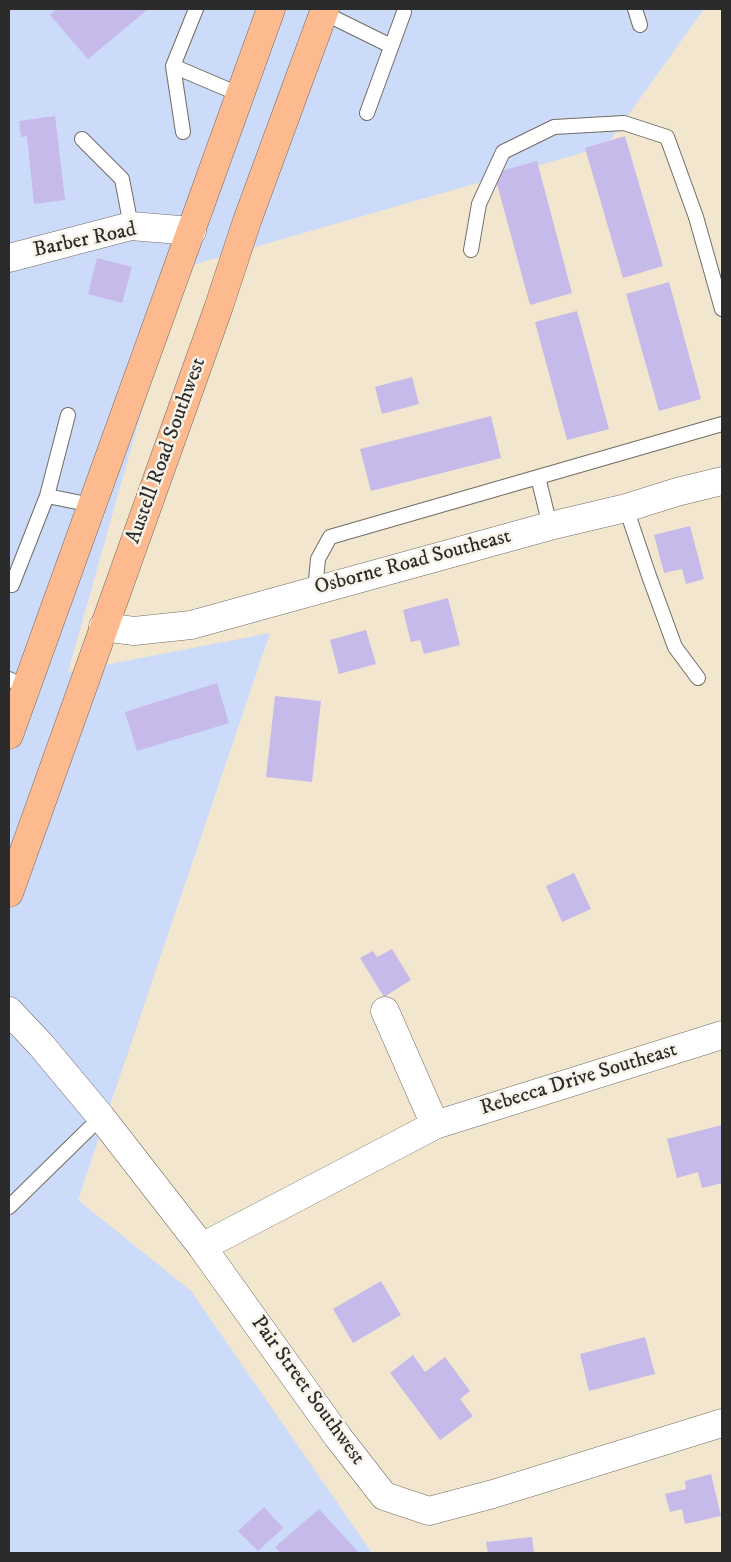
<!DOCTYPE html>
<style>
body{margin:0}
#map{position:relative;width:731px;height:1562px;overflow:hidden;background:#f3e6ce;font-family:"IM FELL DW Pica",serif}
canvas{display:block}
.frame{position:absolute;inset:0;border:10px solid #2b2b2b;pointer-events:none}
</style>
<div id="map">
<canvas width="731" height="1562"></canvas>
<div class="frame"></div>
</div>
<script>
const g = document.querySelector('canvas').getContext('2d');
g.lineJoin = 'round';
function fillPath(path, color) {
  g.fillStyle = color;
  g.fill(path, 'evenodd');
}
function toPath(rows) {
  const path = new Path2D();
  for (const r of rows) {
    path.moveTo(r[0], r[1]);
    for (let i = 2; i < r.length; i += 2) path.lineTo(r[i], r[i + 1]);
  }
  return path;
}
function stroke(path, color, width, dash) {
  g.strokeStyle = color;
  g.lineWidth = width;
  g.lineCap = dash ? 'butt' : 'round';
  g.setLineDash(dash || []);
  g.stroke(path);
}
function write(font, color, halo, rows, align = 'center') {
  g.font = font + ' "IM FELL DW Pica",serif';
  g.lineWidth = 5;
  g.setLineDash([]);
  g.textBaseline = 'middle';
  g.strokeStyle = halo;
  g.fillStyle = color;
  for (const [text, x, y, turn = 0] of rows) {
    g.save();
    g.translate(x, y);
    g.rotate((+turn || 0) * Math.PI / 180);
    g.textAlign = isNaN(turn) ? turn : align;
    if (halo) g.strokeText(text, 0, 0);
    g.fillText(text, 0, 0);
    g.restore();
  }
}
fillPath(toPath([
 [9,9,704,9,606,146,182,268,68,672,270,633,78,1200,191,1291,372,1553,9,1553]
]), '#ccdbf9');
fillPath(toPath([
 [57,9,148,9,88,59,50,15],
 [55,116,65,200,34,204,27,136,21,137,19,121],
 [625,136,663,266,623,278,585,148],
 [537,161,572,293,530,305,494,173],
 [97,258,132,267,122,303,88,294],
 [669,282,701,399,659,411,626,294],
 [577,311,609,429,567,440,535,322],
 [412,377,419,404,382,414,375,387],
 [491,416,501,458,371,491,360,449],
 [690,526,704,579,686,584,682,569,664,573,654,535],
 [448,598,460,645,424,654,420,640,411,642,403,610],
 [366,630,376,664,339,674,330,640],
 [217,683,229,723,137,751,125,712],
 [275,696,321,701,312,782,266,777],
 [574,873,591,909,562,922,546,886],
 [392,949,411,980,384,997,360,958,373,951,377,957],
 [722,1125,722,1183,702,1188,698,1172,677,1178,667,1139],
 [381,1281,401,1315,353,1343,333,1309],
 [645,1337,655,1374,589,1391,580,1354],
 [413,1355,425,1372,445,1357,470,1391,460,1399,473,1416,440,1440,390,1373],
 [711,1474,721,1516,685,1524,682,1509,670,1512,665,1494,686,1489,685,1481],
 [264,1507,283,1528,258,1551,238,1531],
 [319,1509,359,1553,280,1553,275,1547],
 [532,1537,534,1553,488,1553,486,1542]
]), '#c5baea');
const service = toPath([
 [196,9,173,66,241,95],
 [635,9,640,25],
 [320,11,391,46],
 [173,66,183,132],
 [367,113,404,12],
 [82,139,122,179,131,226],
 [471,250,479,204,503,152,554,127,624,123,667,137,696,217,722,309],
 [538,477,550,526],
 [47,496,92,505],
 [626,508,649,576,675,647,698,678],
 [12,585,47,496,68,415],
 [315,590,318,559,330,537,722,424],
 [9,679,26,688],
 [9,1207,101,1117]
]);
const minor = toPath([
 [9,258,131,226,192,231],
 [103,627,134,631,191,625,550,526,626,508,677,492,722,481],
 [9,1011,41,1045,101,1117,202,1247,338,1437,384,1496,429,1511,493,1494,722,1423],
 [385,1011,435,1125],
 [202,1247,435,1125,722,1035]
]);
const primary = toPath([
 [9,735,271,9],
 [9,893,218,309,247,221,325,9]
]);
stroke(service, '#716c64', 16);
stroke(minor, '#716c64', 29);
stroke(primary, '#716c64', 29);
stroke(service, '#fff', 14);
stroke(minor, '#fff', 28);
stroke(primary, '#fcba8e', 28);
write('21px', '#2b2b2b', '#f7f3e8', [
 ["Barber Road",85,241,-12],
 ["Austell Road Southwest",167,451,-70],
 ["Osborne Road Southeast",413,563,-15],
 ["Rebecca Drive Southeast",579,1080,-17],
 ["Pair Street Southwest",307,1391,54]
]);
</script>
